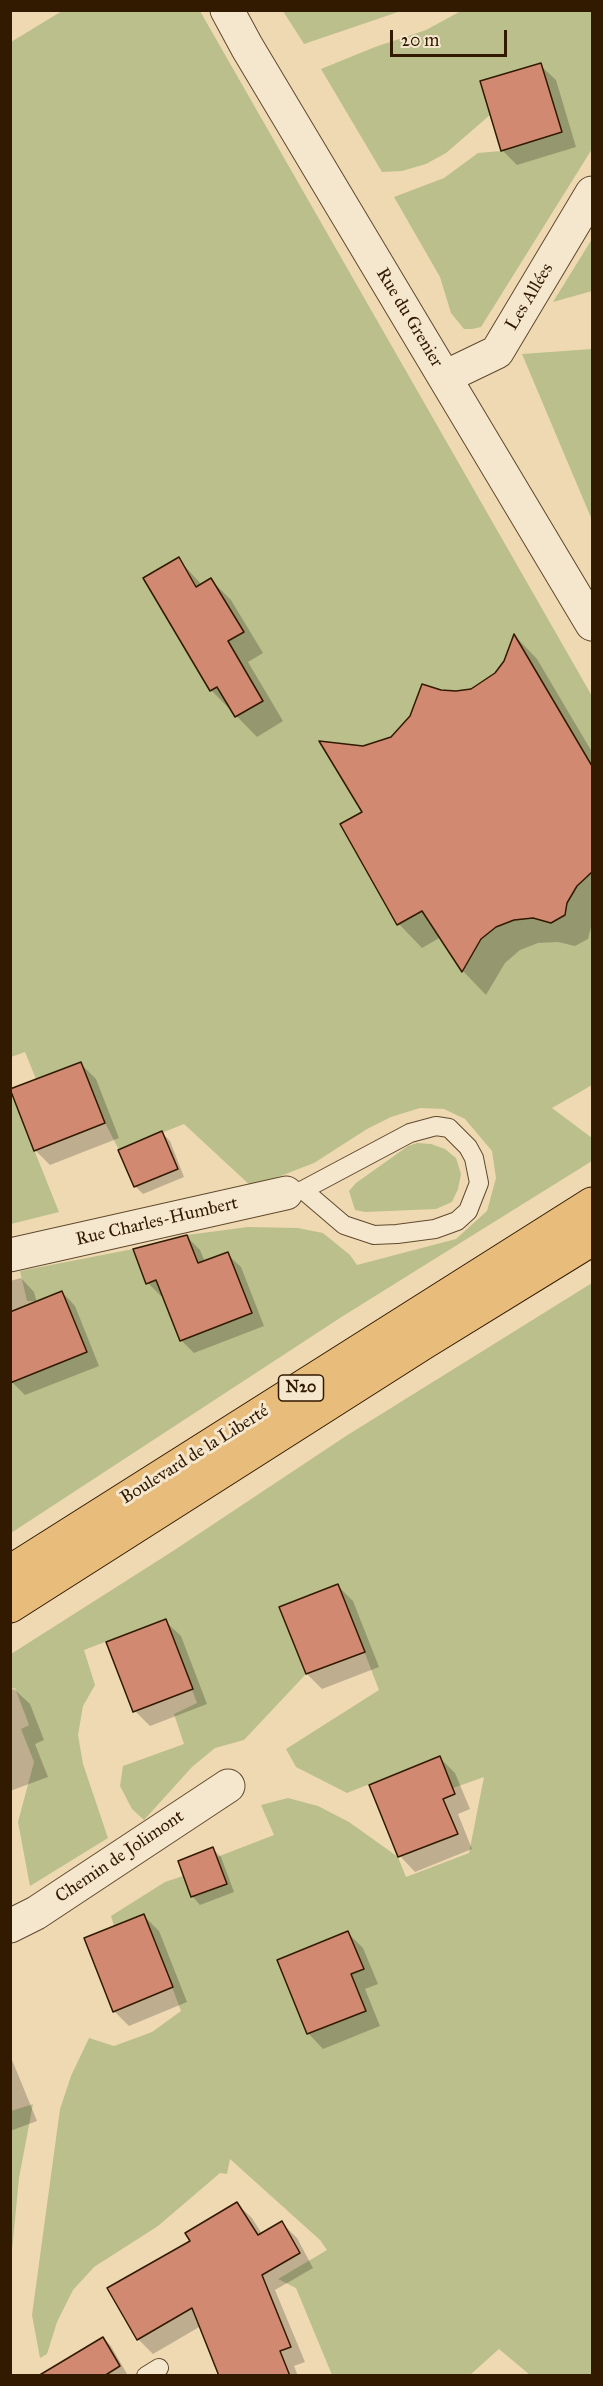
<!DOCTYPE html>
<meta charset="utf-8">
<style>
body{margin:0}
#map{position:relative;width:603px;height:2386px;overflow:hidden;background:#efd9b3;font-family:"IM FELL Great Primer",serif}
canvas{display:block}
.frame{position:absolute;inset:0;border:12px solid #311a00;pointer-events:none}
.scale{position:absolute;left:390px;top:30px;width:117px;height:27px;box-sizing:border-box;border:3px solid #311a00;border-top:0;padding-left:8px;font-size:18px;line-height:21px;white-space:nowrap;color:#311a00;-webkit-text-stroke:4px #f5e6ce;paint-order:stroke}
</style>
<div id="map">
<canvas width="603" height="2386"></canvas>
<div class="frame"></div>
<div class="scale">20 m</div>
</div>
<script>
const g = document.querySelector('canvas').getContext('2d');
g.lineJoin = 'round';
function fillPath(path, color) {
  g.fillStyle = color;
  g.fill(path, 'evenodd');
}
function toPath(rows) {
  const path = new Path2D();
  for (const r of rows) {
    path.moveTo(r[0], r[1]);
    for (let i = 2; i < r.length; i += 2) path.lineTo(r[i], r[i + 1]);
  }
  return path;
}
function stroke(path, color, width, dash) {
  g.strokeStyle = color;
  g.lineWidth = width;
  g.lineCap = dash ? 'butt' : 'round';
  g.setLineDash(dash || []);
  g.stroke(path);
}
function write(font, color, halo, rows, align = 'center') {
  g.font = font + ' "IM FELL Great Primer",serif';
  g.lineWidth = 6;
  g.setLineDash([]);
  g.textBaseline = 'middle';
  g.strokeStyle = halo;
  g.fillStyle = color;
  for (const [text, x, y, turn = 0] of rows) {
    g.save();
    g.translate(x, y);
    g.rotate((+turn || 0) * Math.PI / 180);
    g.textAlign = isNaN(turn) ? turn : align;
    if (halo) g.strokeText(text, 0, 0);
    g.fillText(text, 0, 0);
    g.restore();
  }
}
fillPath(toPath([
 [62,11,200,11,592,696,592,1085,552,1108,592,1138,592,1161,343,1316,11,1533,11,1383,87,1352,63,1291,38,1301,27,1301,20,1271,133,1249,146,1283,156,1280,180,1341,228,1252,198,1263,187,1235,248,1227,298,1228,323,1233,350,1255,357,1265,456,1239,487,1211,496,1178,492,1151,465,1119,444,1109,420,1108,391,1117,367,1129,314,1163,252,1187,184,1124,119,1150,105,1123,36,1079,25,1052,11,1057,11,42],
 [283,11,401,11,304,44],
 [461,11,592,11,592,149,481,327,472,329,464,329,451,313,440,277,394,197,444,178,478,153,501,151,561,132,541,63,480,81,490,115,446,153,426,164,402,171,382,172,321,69,375,47,426,30],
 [592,239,592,291,553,302],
 [592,349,592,520,522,354],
 [11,1092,59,1212,11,1224,10,1224],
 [417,1143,431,1144,445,1149,456,1158,461,1174,458,1189,452,1202,436,1209,365,1212,355,1210,349,1191,356,1183,408,1146],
 [592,1283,592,2375,530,2375,499,2349,470,2375,332,2375,296,2288,278,2279,327,2250,320,2240,230,2159,227,2174,220,2173,158,2226,94,2267,73,2290,57,2322,47,2354,40,2358,32,2315,60,2109,71,2076,89,2038,114,2046,152,2032,181,2011,144,1914,114,1926,111,1916,165,1882,183,1876,192,1897,227,1884,217,1857,274,1835,261,1805,288,1798,318,1806,349,1822,398,1857,406,1877,469,1853,484,1777,453,1788,440,1756,347,1793,296,1767,286,1749,379,1690,338,1584,279,1607,306,1674,244,1740,215,1748,192,1767,144,1820,132,1809,120,1786,123,1766,184,1744,174,1714,197,1703,165,1619,84,1650,95,1685,83,1706,78,1735,83,1764,108,1838,30,1886,18,1822,34,1762,21,1729,29,1725,15,1688,11,1689,11,1654,173,1551,346,1436],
 [33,2104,19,2178,11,2261,11,2111]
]), '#bbbf8b');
fillPath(toPath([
 [540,65,556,80,576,147,517,165,502,150],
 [178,559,202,585,211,580,231,600,263,653,248,662,283,721,257,737,211,690],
 [515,636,537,659,592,752,592,923,588,939,575,946,558,942,538,943,520,950,505,963,486,995,463,971,441,937,422,948,399,924,342,825,364,813,363,747,392,738,440,691,456,692,471,690,496,674,505,662],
 [81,1064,96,1079,119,1138,50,1165,35,1150],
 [162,1133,170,1141,184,1177,143,1194,135,1186],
 [187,1237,200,1250,205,1262,227,1254,241,1267,264,1326,194,1353,181,1340,164,1295,161,1296,148,1283],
 [21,1278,34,1292,37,1303,62,1292,75,1306,99,1366,25,1395,12,1382,10,1281],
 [338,1586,353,1601,379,1667,322,1689,307,1674],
 [165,1621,181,1636,207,1704,150,1726,135,1711],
 [14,1689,30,1704,44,1740,35,1744,48,1777,10,1791,10,1691],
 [440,1758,455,1773,470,1809,458,1814,472,1849,415,1872,400,1856],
 [213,1849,221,1857,234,1892,200,1905,193,1897,180,1862],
 [144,1916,159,1931,187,2002,129,2026,114,2011],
 [348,1933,363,1948,378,1984,365,1989,380,2026,323,2049,308,2033],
 [10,2055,37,2121,10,2131],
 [237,2204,252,2218,262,2234,282,2223,297,2238,313,2268,275,2290,305,2362,294,2366,298,2376,217,2376,220,2374,201,2326,153,2354,138,2339,192,2242],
 [103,2338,111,2346,127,2374,56,2376]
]), '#0003');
const building = toPath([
 [541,63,562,132,501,151,480,81,541,63],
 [179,557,196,587,211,578,244,632,228,641,263,701,235,717,217,687,210,691,143,578,179,557],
 [514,634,592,766,592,872,577,886,567,903,565,915,551,923,533,918,514,920,496,927,481,939,462,972,422,911,397,925,340,824,362,812,319,741,363,746,391,737,410,716,422,684,441,690,456,691,471,689,495,673,504,661,514,634],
 [81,1062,105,1123,34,1151,10,1089,81,1062],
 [162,1131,178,1169,134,1187,118,1150,162,1131],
 [187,1235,198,1263,228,1252,252,1313,180,1341,156,1280,146,1284,133,1249,187,1235],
 [62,1291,87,1352,10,1383,10,1312,62,1291],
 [338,1584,365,1652,306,1674,279,1607,338,1584],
 [166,1619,193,1689,133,1712,106,1642,166,1619],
 [440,1756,455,1794,443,1799,458,1834,398,1857,369,1785,440,1756],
 [213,1847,227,1884,191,1897,178,1861,213,1847],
 [144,1914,173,1987,113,2012,84,1938,144,1914],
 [348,1931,364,1969,351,1974,366,2011,307,2034,277,1960,348,1931],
 [237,2202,258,2235,282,2221,300,2253,262,2275,291,2347,280,2351,290,2376,219,2376,192,2308,137,2340,107,2288,190,2241,185,2233,237,2202],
 [103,2337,120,2366,104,2376,38,2376,103,2337]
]);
fillPath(building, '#d18a71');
stroke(building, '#311a00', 1.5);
const lane = toPath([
 [286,1193,303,1190,344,1225,374,1235,397,1234,435,1229,457,1221,468,1211,479,1183,474,1158,468,1147,449,1128,436,1126,410,1133,303,1190],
 [146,2376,159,2368]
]);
const street = toPath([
 [227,10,247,47,592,624],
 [445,377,497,352,592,193],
 [10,1255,286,1193],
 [10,1926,36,1913,228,1786]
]);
const primary = toPath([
 [10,1572,592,1204],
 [10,1606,423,1343,592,1239]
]);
stroke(lane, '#604a2d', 20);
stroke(street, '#604a2d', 35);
stroke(primary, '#311a00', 35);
stroke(lane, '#f5e6ce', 18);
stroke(street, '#f5e6ce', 33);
stroke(primary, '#e8bc7a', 33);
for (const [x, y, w] of [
 [301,1388,45]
]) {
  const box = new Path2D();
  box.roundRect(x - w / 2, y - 13, w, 26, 4.5);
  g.fillStyle = '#f5e6ce';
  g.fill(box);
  stroke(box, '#311a00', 1.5);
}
write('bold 16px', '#311a00', null, [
 ["N20",301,1388]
]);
write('18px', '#311a00', '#f5e6ce', [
 ["Les Allées",530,297,-59],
 ["Rue du Grenier",409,318,59],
 ["Rue Charles-Humbert",157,1222,-13],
 ["Boulevard de la Liberté",195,1455,-32],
 ["Chemin de Jolimont",120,1857,-34]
]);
</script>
